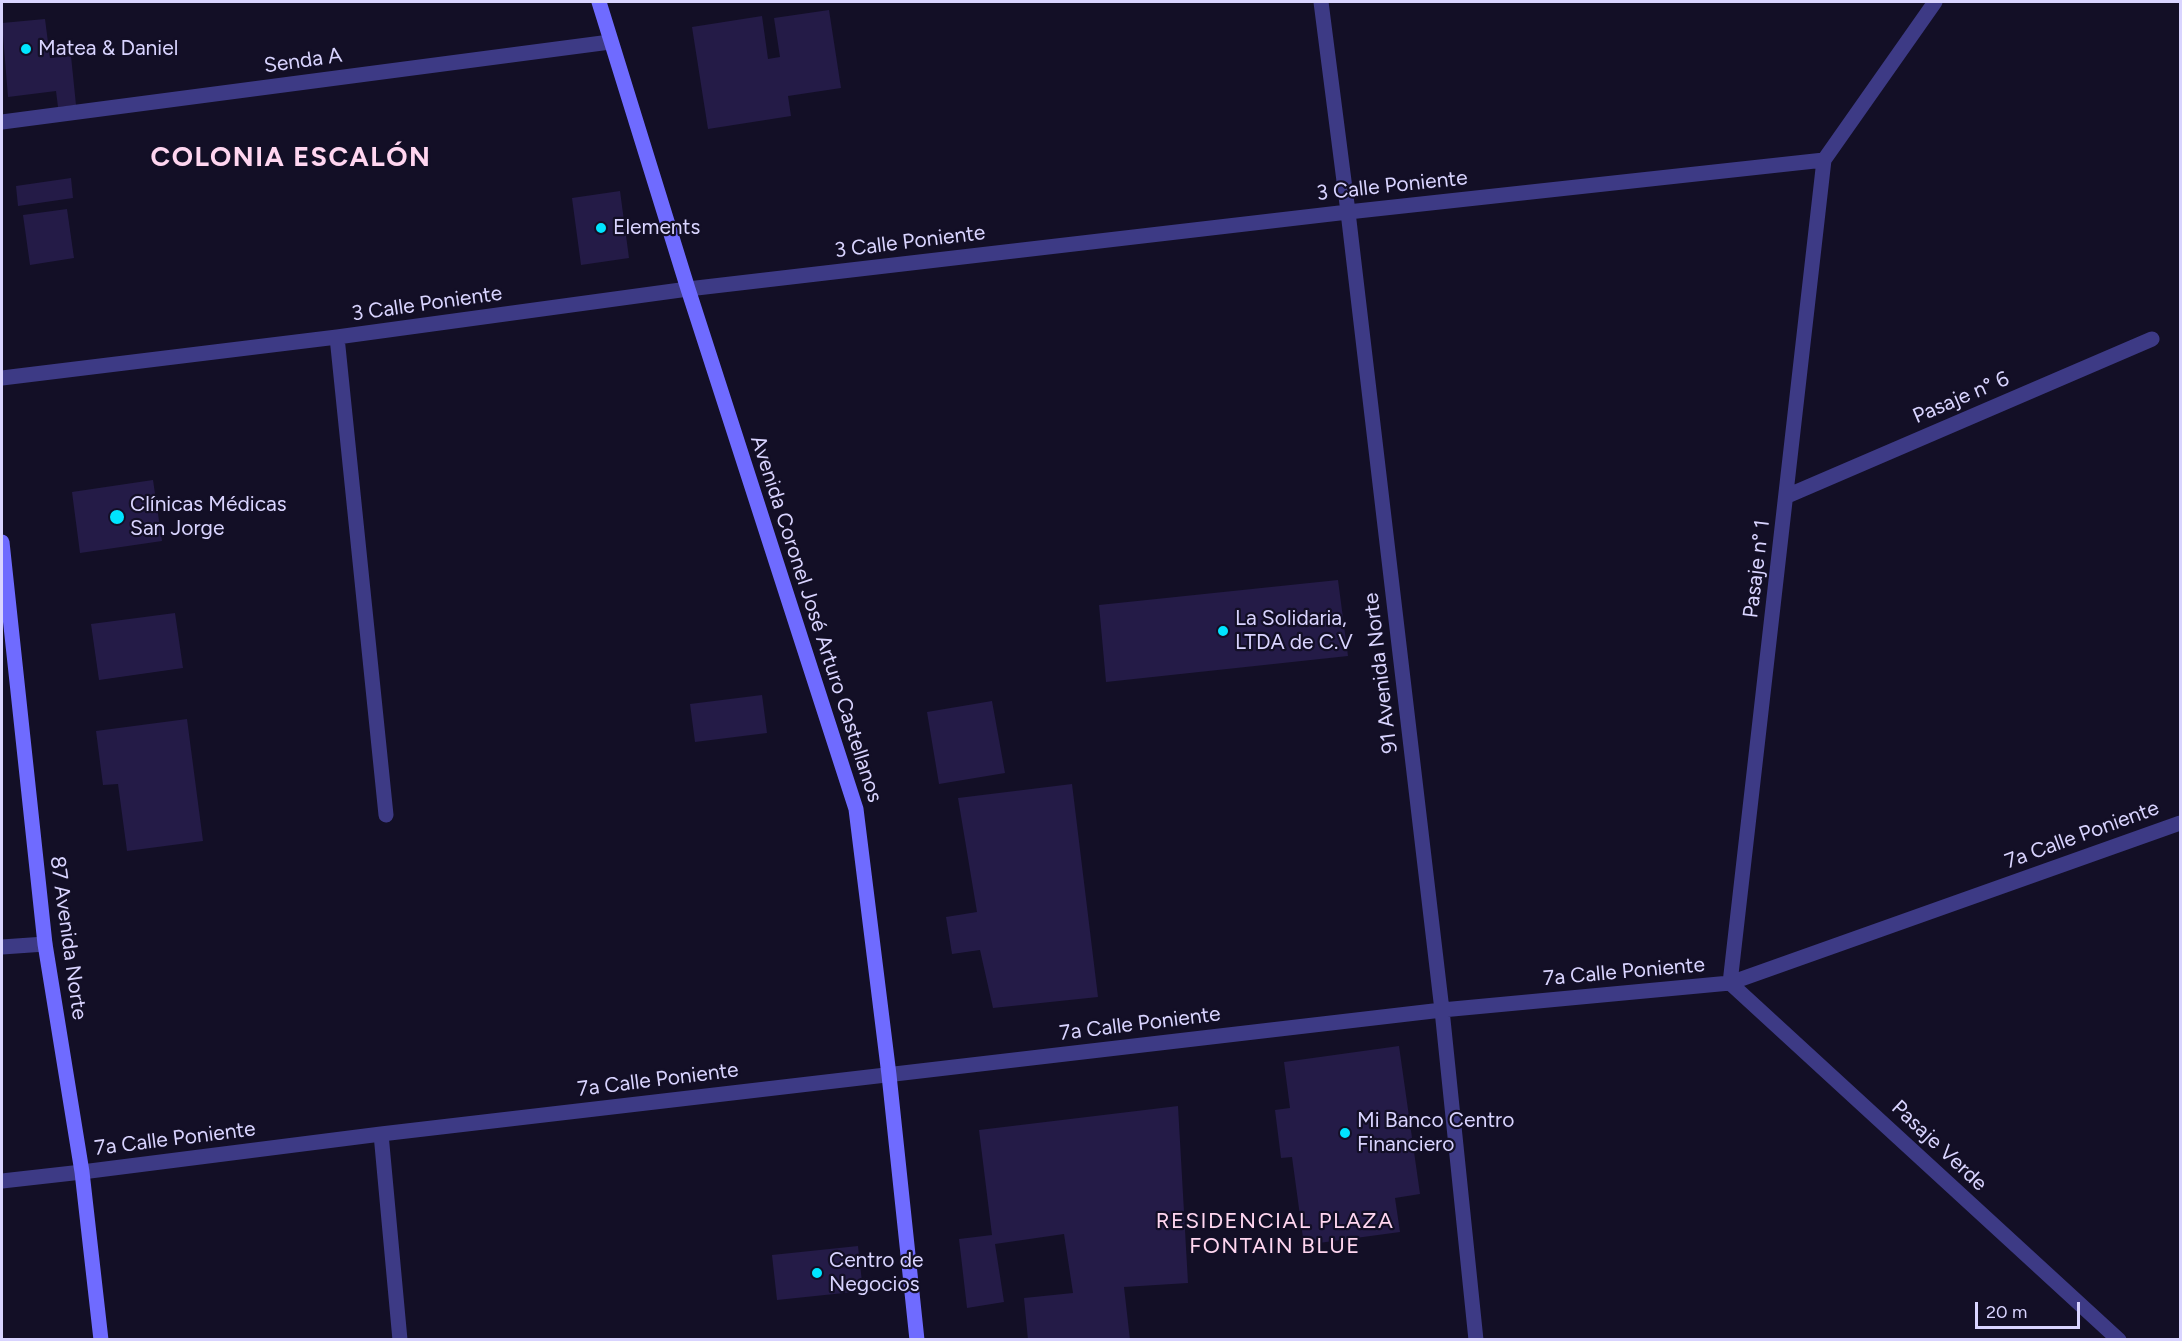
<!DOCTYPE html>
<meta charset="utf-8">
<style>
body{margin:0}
#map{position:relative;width:2182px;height:1341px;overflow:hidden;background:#130f26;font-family:Figtree,sans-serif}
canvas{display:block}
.frame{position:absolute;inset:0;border:3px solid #d9d4ff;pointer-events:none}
.scale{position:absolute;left:1975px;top:1302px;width:105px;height:27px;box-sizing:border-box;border:3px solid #d9d4ff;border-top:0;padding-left:8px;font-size:18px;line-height:21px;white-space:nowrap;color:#d9d4ff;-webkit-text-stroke:4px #130f26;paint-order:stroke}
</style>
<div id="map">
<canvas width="2182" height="1341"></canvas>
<div class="frame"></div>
<div class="scale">20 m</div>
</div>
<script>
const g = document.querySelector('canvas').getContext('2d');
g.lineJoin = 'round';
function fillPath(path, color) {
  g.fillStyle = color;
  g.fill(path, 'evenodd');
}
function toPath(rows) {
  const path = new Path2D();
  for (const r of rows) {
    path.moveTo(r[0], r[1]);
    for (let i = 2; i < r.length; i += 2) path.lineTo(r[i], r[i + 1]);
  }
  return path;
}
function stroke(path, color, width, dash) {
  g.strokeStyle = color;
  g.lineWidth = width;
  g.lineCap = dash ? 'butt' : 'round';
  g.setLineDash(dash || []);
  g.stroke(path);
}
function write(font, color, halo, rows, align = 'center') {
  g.font = font + ' Figtree,sans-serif';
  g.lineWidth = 4.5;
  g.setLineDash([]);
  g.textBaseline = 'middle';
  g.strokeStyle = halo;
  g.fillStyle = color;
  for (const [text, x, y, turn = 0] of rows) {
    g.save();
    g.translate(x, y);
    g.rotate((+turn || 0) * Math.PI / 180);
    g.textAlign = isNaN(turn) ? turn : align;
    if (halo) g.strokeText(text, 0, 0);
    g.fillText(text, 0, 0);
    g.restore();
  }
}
fillPath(toPath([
 [829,10,841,88,788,96,791,116,708,129,692,27,762,16,768,59,780,57,774,18],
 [45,19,50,58,71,56,76,105,58,107,56,91,8,97,2,23],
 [71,178,73,198,18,206,16,186],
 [620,191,629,258,581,265,572,198],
 [67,209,74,258,30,265,23,215],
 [153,480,162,541,80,553,72,492],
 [1338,580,1348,656,1106,682,1099,605],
 [175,613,183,668,99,680,91,624],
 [762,695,767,733,695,742,690,704],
 [992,701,1005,773,939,784,927,712],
 [187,719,203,841,127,851,118,784,103,785,96,731],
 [1072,784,1098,997,993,1008,980,950,952,954,946,917,977,912,958,798],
 [1399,1046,1420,1194,1395,1198,1400,1232,1304,1245,1292,1157,1281,1158,1275,1110,1290,1108,1284,1062],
 [1178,1106,1188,1283,1124,1287,1130,1340,1028,1340,1024,1298,1073,1293,1064,1234,995,1244,1004,1302,967,1308,959,1239,992,1235,979,1130],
 [858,1246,863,1291,777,1300,772,1255]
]), '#241b47');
stroke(toPath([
 [2,1181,82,1172]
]), '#3d3a85', 15);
stroke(toPath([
 [1321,2,1348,212,1442,1010,1476,1340],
 [2,122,610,42],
 [337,337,386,815],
 [2,378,337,337,688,289,1348,212,1824,160],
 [1787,496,2152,339],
 [2,947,45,944],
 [1730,983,1824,160,1935,2],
 [1730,983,2119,1340],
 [381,1134,400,1340],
 [82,1172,381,1134,1442,1010,1730,983,2180,823]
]), '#3d3a85', 15);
stroke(toPath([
 [599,2,688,289,856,809,889,1075,917,1340],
 [2,542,45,944,82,1172,101,1340]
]), '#6f6bff', 15);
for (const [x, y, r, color] of [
 [26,49,6,"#00e5ff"],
 [601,228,6,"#00e5ff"],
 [117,517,8,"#00e5ff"],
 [1223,631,6,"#00e5ff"],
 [1345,1133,6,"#00e5ff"],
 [817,1273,6,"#00e5ff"]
]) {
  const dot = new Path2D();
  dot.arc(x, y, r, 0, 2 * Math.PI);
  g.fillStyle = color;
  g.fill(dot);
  stroke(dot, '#130f26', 2);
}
write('21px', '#d9d4ff', '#130f26', [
 ["Matea & Daniel",38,49],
 ["Elements",613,228],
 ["Clínicas Médicas",130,505],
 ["San Jorge",130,529],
 ["La Solidaria,",1235,619],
 ["LTDA de C.V",1235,643],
 ["Mi Banco Centro",1357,1121],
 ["Financiero",1357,1145],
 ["Centro de",829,1261],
 ["Negocios",829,1285]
], 'left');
write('21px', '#d9d4ff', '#130f26', [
 ["Senda A",303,61,-8],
 ["3 Calle Poniente",1392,186,-6],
 ["3 Calle Poniente",910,242,-7],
 ["3 Calle Poniente",427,304,-8],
 ["Pasaje n° 6",1961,398,-23],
 ["Pasaje n° 1",1757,569,-83],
 ["Avenida Coronel José Arturo Castellanos",816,619,72],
 ["91 Avenida Norte",1381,673,-97],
 ["7a Calle Poniente",2082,835,-20],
 ["87 Avenida Norte",68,938,82],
 ["7a Calle Poniente",1624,972,-5],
 ["7a Calle Poniente",1140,1024,-7],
 ["7a Calle Poniente",658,1080,-7],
 ["7a Calle Poniente",175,1139,-7],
 ["Pasaje Verde",1939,1146,43]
]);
g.letterSpacing = '1.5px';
write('22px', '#ffd6f0', '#130f26', [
 ["RESIDENCIAL PLAZA",1275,1222],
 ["FONTAIN BLUE",1275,1247]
]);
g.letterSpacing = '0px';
g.letterSpacing = '1.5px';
write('bold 27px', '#ffd6f0', '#130f26', [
 ["COLONIA ESCALÓN",291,158]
]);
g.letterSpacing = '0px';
</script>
